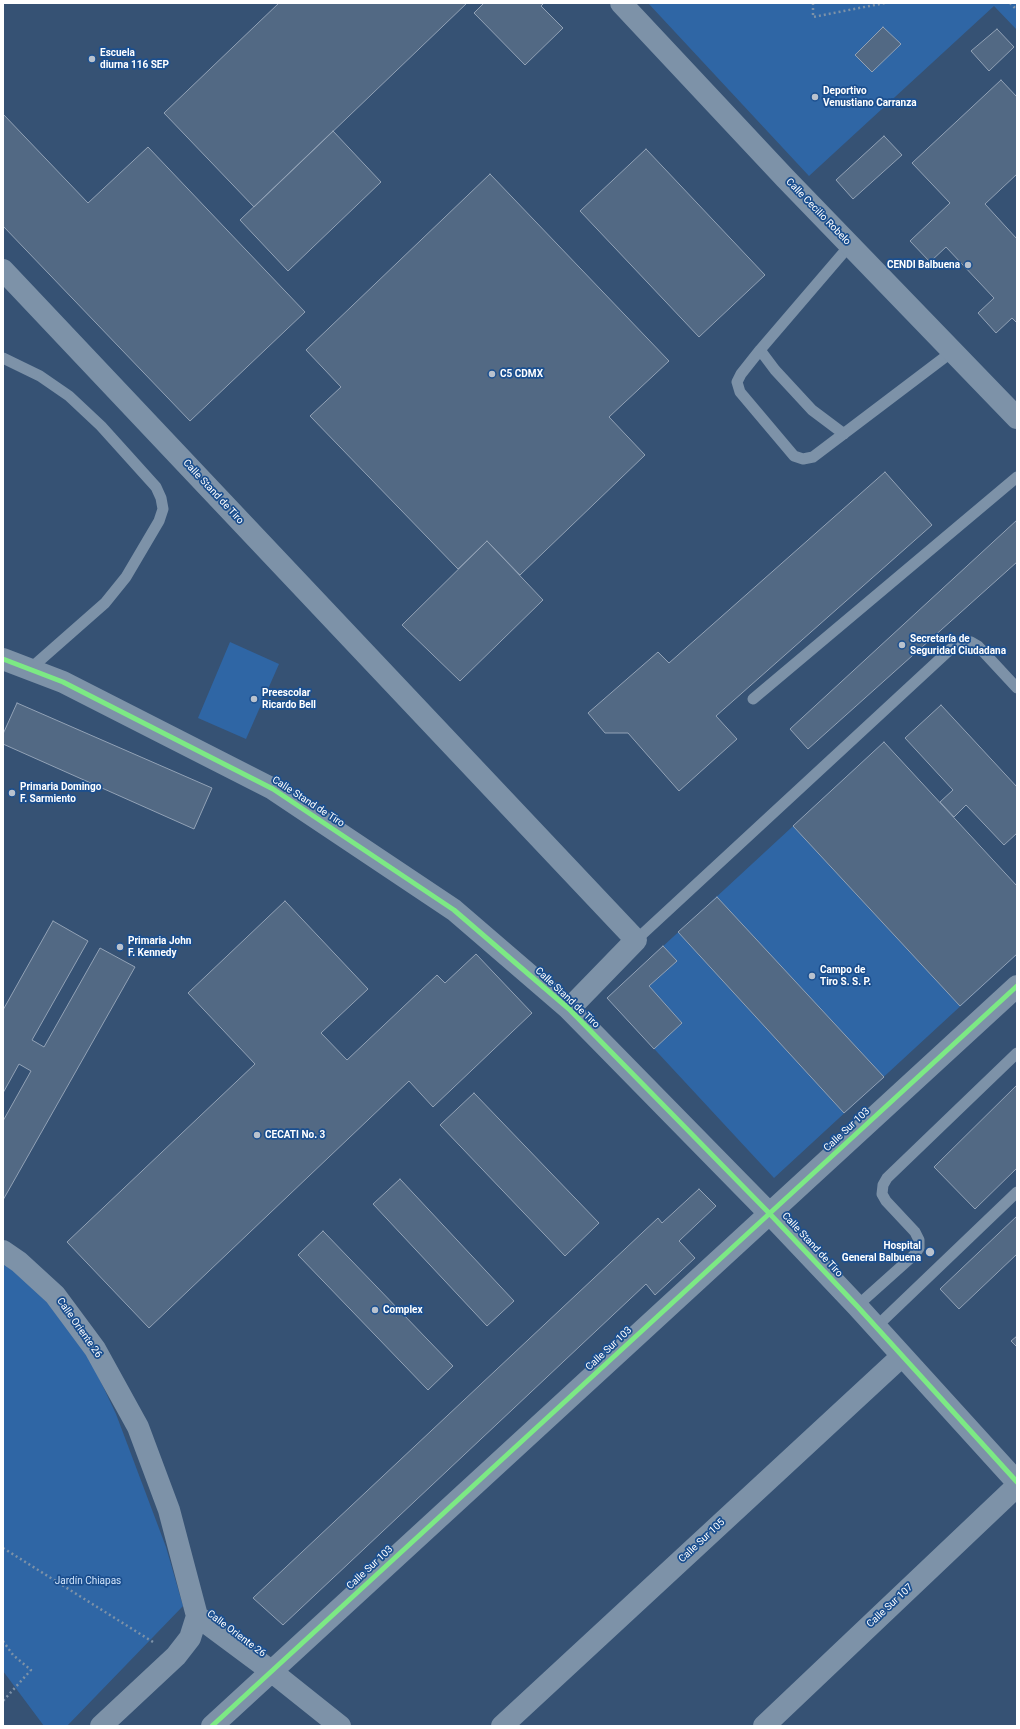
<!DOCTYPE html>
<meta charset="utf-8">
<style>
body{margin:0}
#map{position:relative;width:1020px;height:1729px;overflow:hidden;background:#365274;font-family:Roboto,sans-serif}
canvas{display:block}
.frame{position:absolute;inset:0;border:4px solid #fff;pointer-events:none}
</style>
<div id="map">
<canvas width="1020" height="1729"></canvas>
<div class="frame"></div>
</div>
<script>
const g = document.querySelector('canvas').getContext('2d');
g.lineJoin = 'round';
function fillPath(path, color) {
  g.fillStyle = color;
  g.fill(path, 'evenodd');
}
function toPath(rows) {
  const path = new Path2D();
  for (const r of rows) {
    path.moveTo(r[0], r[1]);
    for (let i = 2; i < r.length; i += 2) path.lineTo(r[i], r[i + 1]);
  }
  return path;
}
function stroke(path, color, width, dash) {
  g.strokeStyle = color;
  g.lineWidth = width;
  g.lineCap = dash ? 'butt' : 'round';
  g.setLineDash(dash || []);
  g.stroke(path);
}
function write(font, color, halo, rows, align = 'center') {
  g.font = font + ' Roboto,sans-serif';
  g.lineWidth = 3.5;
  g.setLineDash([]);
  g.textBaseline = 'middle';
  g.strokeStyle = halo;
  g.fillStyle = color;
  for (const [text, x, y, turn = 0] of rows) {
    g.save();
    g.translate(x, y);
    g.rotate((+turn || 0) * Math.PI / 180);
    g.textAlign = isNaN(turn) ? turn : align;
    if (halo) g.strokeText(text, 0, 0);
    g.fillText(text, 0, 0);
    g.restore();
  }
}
fillPath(toPath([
 [648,3,1017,3,1017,30,994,6,809,176],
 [230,642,279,664,246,739,198,718],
 [884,742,1017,954,774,1178,607,998],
 [3,1256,43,1288,81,1340,116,1414,166,1547,183,1606,67,1726,44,1726,3,1671]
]), '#2f66a5');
const building = toPath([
 [279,3,467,3,254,207,164,113,279,3],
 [484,3,544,3,541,6,563,28,525,65,474,13,484,3],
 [883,27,901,44,872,72,855,55,883,27],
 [997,29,1014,47,989,71,971,51,997,29],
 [1001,80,1017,97,1017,174,985,204,1017,239,1017,323,1012,318,996,333,978,313,994,298,946,247,930,262,910,241,950,203,912,163,1001,80],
 [3,114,88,203,148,147,305,312,190,421,3,226,3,114],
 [333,131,381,182,288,271,240,220,333,131],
 [884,136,902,155,853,199,836,180,884,136],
 [646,149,765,275,699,337,580,211,646,149],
 [490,174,669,361,609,417,645,455,520,575,487,541,458,569,310,416,341,387,306,350,490,174],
 [885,472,932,525,716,716,737,739,679,791,628,733,605,733,588,713,658,652,669,663,885,472],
 [1017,520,1017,562,808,749,790,729,1017,520],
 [487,541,543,600,460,681,402,625,487,541],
 [17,703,212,788,194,829,3,744,3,734,17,703],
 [941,705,1017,787,1017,833,1004,845,966,805,954,817,940,802,953,790,905,738,941,705],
 [884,742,1017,886,1017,954,960,1006,793,826,884,742],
 [717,897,884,1077,844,1113,678,932,717,897],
 [285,901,368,989,321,1033,347,1060,437,975,445,983,476,954,532,1013,433,1107,409,1081,149,1328,67,1242,255,1064,188,993,285,901],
 [53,921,88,941,32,1040,44,1047,100,948,135,967,3,1200,3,1121,31,1071,19,1064,3,1093,3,1010,53,921],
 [663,946,677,961,649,986,682,1023,654,1049,607,998,663,946],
 [1017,1085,1017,1168,975,1209,934,1167,1017,1085],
 [474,1093,599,1223,565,1256,440,1125,474,1093],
 [400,1179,514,1301,487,1326,373,1204,400,1179],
 [699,1189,716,1206,679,1241,695,1258,655,1295,646,1284,283,1625,253,1598,658,1218,662,1223,699,1189],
 [1017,1216,1017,1254,959,1309,940,1289,1017,1216],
 [323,1231,453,1366,428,1390,298,1255,323,1231],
 [1017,1336,1017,1347,1011,1341,1017,1336]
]);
fillPath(building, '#526984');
stroke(building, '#92a2b6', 1);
stroke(toPath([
 [813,3,813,17,885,3],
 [1010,3,1017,10],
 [3,1548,153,1642],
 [3,1641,13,1655,31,1670,3,1701]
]), '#7d92a8', 2.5, [2, 3]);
stroke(toPath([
 [850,245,760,350,741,374,737,382,740,392,794,456,803,459,813,457,953,351],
 [760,350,775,370,812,410,844,434],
 [3,358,40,376,69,396,101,426,156,487,161,498,163,509,159,521,126,577,105,603,30,669],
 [753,699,1017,477],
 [636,940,955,645,963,641,971,642,978,646,1017,688],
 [857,1306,914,1255,919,1248,919,1240,915,1232,886,1201,882,1194,883,1185,887,1178,1017,1053],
 [876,1327,1017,1192]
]), '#7d92a8', 11);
stroke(toPath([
 [3,270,636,940,569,1009],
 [3,659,63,682,273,789,454,910,569,1009,770,1214,857,1306,1017,1482],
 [3,1251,19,1262,55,1295,95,1349,138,1427,169,1510,197,1616,271,1671,340,1726],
 [101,1726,176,1656,190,1638,197,1616],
 [212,1726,1017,986],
 [502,1726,902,1356],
 [764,1726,1017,1486]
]), '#7d92a8', 22);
stroke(toPath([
 [621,3,785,178,1017,418]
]), '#7d92a8', 22);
stroke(toPath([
 [3,659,63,682,273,789,454,910,569,1009,770,1214,857,1306,1017,1482],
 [212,1726,1017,986]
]), '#7ce984', 5);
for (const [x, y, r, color] of [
 [92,59,4,"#b9c2ce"],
 [815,97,4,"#b9c2ce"],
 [968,265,4,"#b9c2ce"],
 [492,374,4,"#b9c2ce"],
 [902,645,4,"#b9c2ce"],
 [254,699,4,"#b9c2ce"],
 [12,793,4,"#b9c2ce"],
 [120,947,4,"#b9c2ce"],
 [812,976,4,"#b9c2ce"],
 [257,1135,4,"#b9c2ce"],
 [930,1252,5,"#b9c2ce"],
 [375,1310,4,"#b9c2ce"]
]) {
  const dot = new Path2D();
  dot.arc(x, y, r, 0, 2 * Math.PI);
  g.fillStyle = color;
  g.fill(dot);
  stroke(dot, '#1b4f8f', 1.5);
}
write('bold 10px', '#fff', '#1b4f8f', [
 ["Escuela",100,53],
 ["diurna 116 SEP",100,65],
 ["Deportivo",823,91],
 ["Venustiano Carranza",823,103],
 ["CENDI Balbuena",960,265,"right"],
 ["C5 CDMX",500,374],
 ["Secretaría de",910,639],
 ["Seguridad Ciudadana",910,651],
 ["Preescolar",262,693],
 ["Ricardo Bell",262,705],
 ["Primaria Domingo",20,787],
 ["F. Sarmiento",20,799],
 ["Primaria John",128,941],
 ["F. Kennedy",128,953],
 ["Campo de",820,970],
 ["Tiro S. S. P.",820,982],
 ["CECATI No. 3",265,1135],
 ["Hospital",921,1246,"right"],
 ["General Balbuena",921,1258,"right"],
 ["Complex",383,1310]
], 'left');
write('10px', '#fff', '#1b4f8f', [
 ["Calle Cecilio Robelo",818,212,46],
 ["Calle Stand de Tiro",213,492,47],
 ["Calle Stand de Tiro",308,802,33],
 ["Calle Stand de Tiro",567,998,43],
 ["Calle Sur 103",847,1130,-43],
 ["Calle Stand de Tiro",812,1245,47],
 ["Calle Oriente 26",79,1328,55],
 ["Calle Sur 103",609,1349,-43],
 ["Calle Sur 105",702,1541,-43],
 ["Calle Sur 103",370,1568,-43],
 ["Calle Sur 107",890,1606,-43],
 ["Calle Oriente 26",236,1634,37]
]);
write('10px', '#cfe3fa', '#1b4f8f', [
 ["Jardín Chiapas",88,1581]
]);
</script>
